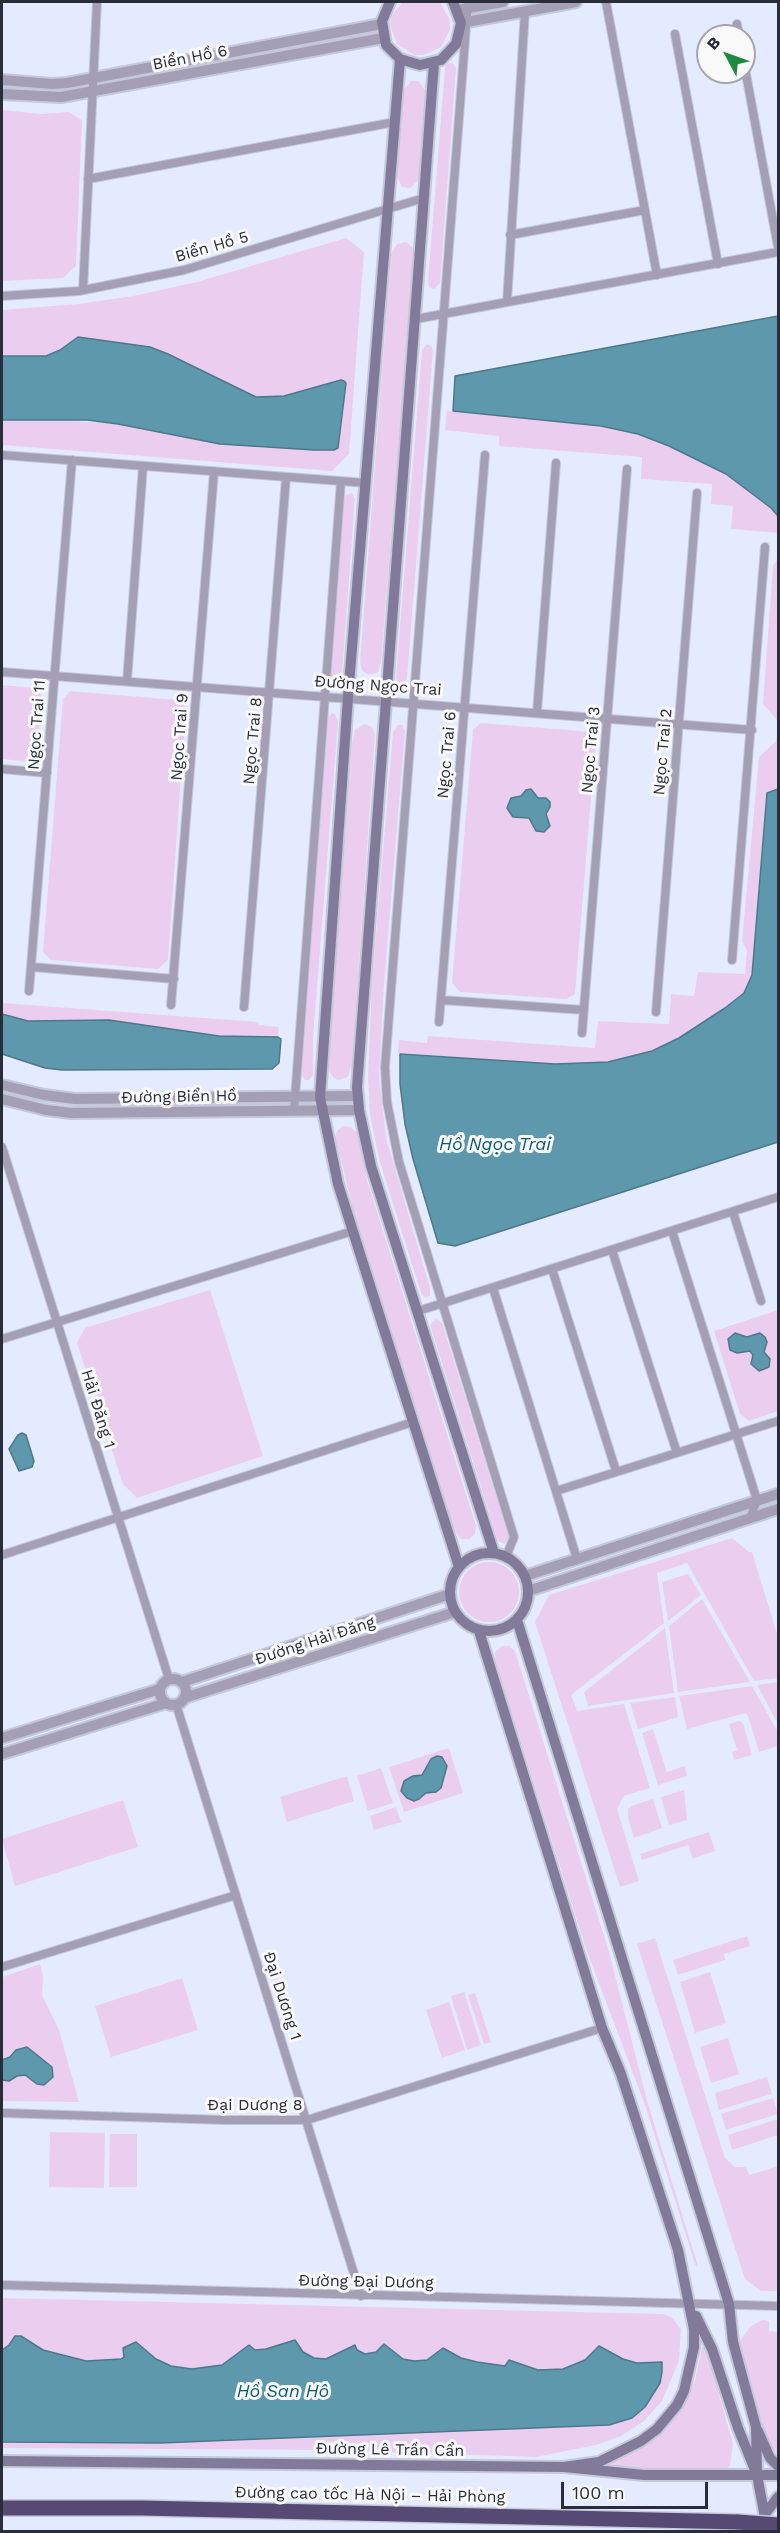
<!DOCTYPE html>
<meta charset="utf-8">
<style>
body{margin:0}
#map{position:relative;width:780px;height:2533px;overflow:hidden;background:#e5ebff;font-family:"Work Sans",sans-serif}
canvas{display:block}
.frame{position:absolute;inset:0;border:3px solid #292c39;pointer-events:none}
.north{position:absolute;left:696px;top:24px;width:60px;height:60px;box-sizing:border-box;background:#f9f9f9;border:2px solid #a6a7ac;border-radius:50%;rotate:311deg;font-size:16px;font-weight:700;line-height:24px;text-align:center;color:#292c39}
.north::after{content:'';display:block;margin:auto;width:21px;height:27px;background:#1e8a41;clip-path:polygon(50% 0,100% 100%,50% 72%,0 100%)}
.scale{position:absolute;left:561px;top:2482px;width:147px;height:27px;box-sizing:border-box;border:3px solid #292c39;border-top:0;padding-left:8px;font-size:18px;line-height:21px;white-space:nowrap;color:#292c39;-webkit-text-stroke:4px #f9f9f9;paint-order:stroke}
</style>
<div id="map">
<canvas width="780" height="2533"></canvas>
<div class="frame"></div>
<div class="north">B</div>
<div class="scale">100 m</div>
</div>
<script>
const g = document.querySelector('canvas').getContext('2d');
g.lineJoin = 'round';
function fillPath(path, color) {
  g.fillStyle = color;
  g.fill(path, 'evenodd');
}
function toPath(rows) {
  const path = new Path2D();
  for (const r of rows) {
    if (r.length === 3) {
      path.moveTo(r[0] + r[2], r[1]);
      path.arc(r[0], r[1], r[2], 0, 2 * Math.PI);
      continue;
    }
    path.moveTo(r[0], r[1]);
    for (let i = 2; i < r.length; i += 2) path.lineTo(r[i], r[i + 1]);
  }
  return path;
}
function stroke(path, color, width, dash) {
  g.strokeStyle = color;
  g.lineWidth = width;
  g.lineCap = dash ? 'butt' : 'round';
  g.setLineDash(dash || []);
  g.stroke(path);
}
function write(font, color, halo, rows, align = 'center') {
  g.font = font + ' "Work Sans",sans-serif';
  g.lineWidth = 6;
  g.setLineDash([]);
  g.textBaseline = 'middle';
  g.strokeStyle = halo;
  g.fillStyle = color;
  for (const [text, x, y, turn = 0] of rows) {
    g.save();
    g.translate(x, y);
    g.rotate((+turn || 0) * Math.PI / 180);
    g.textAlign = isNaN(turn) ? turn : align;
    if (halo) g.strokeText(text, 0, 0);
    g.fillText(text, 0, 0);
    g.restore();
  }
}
fillPath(toPath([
 [403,2,438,2,441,4,450,20,450,30,441,47,424,55,414,55,397,44,390,25,392,15],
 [452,62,456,68,440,283,434,289,429,287,428,281,445,68,447,64],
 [411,81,418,81,426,91,419,180,410,188,402,187,397,177,404,90],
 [2,110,42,114,69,112,82,120,76,266,63,278,2,281],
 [346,238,364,252,349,454,332,471,2,445,2,420,51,419,118,424,220,444,267,448,341,380,284,396,256,397,168,354,150,347,79,337,60,350,46,356,2,356,2,310,79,304,133,296,197,282],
 [406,242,413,248,414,253,381,663,378,672,370,675,362,671,360,662,391,254,397,244],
 [427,344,431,346,433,350,407,679,402,686,397,683,396,677,422,350],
 [447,411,559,421,601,426,638,434,669,446,726,474,771,508,778,516,778,533,731,529,733,506,711,504,712,484,641,479,642,457,499,446,499,436,445,430],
 [352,493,355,499,342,673,336,679,331,677,330,671,344,499,346,495],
 [778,559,778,789,767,794,752,975,744,993,725,1008,679,1039,652,1051,608,1062,555,1064,398,1053,399,1040,427,1043,428,1036,595,1048,598,1021,669,1024,671,994,694,996,698,972,745,974,747,950,742,942,759,757,776,741,778,732,778,721,763,704,773,566],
 [2,685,36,688,42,696,37,757,31,762,2,759],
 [70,691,178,700,186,707,168,960,158,969,51,960,43,952,63,699],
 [332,713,335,714,338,722,313,1038,313,1075,309,1080,305,1080,302,1075,302,1042,326,724,327,719],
 [481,723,592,732,596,737,575,994,566,999,460,992,452,983,473,730],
 [364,724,372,727,375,734,352,1065,348,1077,338,1080,334,1078,329,1071,330,1037,352,745,355,730],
 [398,725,402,725,405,731,384,984,379,1076,386,1138,430,1288,430,1296,425,1297,421,1293,379,1159,370,1114,368,1078,372,981,393,732],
 [2,1003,258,1022,259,1025,279,1027,278,1037,219,1036,109,1020,28,1021,2,1014],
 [343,1126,351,1127,357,1133,367,1180,476,1526,475,1534,469,1539,461,1539,454,1530,353,1209,335,1137,337,1131],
 [210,1290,263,1456,137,1498,123,1484,77,1343,85,1328],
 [778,1310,778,1411,749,1421,740,1414,714,1331],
 [436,1319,442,1323,509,1537,505,1544,498,1541,430,1325],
 [732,1538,749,1552,752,1552,778,1637,778,1678,754,1681,687,1563,657,1573,664,1623,571,1695,577,1711,624,1704,650,1788,624,1796,617,1809,639,1881,620,1887,535,1622,549,1595],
 [489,1592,30],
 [688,1574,701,1595,668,1621,662,1582],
 [702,1599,750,1682,678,1692,669,1626],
 [665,1628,674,1693,588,1706,584,1692],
 [502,1646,509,1646,515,1651,609,1952,648,2104,698,2266,696,2267,645,2105,585,1946,495,1660,495,1652],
 [778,1682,778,1724,757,1685],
 [752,1686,778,1732,778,1746,759,1752,748,1716,745,1713,687,1729,679,1696],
 [675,1697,678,1717,638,1729,630,1703],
 [739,1721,743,1723,752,1755,734,1760,732,1752,737,1750,729,1724],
 [653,1729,667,1772,685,1766,687,1776,658,1785,642,1733],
 [449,1748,463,1793,404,1812,389,1767],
 [381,1768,393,1803,368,1811,357,1776],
 [347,1776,354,1801,287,1822,280,1797],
 [684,1790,687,1820,669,1825,661,1797],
 [653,1799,662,1828,634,1838,628,1818,628,1809,631,1806],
 [123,1800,138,1847,15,1886,2,1839],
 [396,1807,401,1822,374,1830,370,1816],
 [709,1832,715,1851,693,1859,688,1845,642,1860,640,1854],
 [747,1936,750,1946,724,1954,725,1960,678,1975,673,1960],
 [655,1938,725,2158,735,2167,745,2167,750,2175,778,2166,778,2291,761,2291,745,2279,637,1944],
 [40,1964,43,1977,42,1995,59,2030,79,2102,2,2101,2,1977],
 [710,1972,726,2023,695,2033,680,1982],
 [182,1978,198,2030,111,2057,95,2006],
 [464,1992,481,2045,467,2050,451,1996],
 [475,1993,491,2042,484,2044,468,1995],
 [449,2002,465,2050,442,2058,426,2010],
 [728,2038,739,2074,711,2083,700,2047],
 [767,2077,772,2094,719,2110,715,2093],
 [773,2098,778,2114,726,2130,721,2114],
 [778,2119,778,2135,732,2150,728,2135],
 [50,2132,105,2133,104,2188,49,2187],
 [110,2134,137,2134,137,2187,109,2187],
 [2,2298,663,2314,671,2317,681,2329,679,2361,662,2401,644,2421,621,2436,596,2445,536,2457,326,2450,2,2448],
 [762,2320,769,2321,769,2331,778,2332,778,2456,770,2443,765,2443,738,2343,750,2327],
 [702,2347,706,2347,733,2444,730,2466,720,2473,611,2466,610,2462,634,2452,657,2438,677,2416,688,2398,695,2380]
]), '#ebceef');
const water = toPath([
 [778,316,778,516,771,508,726,474,669,446,638,434,601,426,453,411,455,376,778,316],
 [78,337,150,347,168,354,256,397,284,396,341,380,344,381,346,383,338,448,334,450,314,450,220,444,118,424,87,420,2,420,2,356,46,356,60,350,78,337],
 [531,789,538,798,546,798,550,802,550,807,546,814,550,826,544,832,536,831,529,818,513,817,507,808,511,798,521,796,526,790,531,789],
 [778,789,778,1142,455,1246,438,1243,413,1159,405,1124,400,1084,400,1054,555,1064,608,1062,652,1051,679,1038,725,1008,744,993,752,975,767,793,778,789],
 [2,1014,28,1021,109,1020,219,1036,278,1037,281,1039,279,1063,272,1069,62,1070,45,1068,2,1054,2,1014],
 [735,1333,747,1337,760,1333,765,1337,767,1342,764,1352,770,1359,769,1367,759,1371,751,1364,753,1355,750,1351,737,1353,730,1350,728,1339,735,1333],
 [22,1433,26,1435,34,1461,32,1467,19,1471,9,1449,18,1435,22,1433],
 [437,1756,442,1757,447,1766,441,1788,436,1792,426,1793,419,1799,414,1801,407,1798,401,1791,404,1781,413,1776,422,1775,431,1759,437,1756],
 [27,2047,52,2067,53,2077,44,2085,37,2084,25,2075,17,2076,9,2081,2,2080,2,2060,10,2057,16,2050,27,2047],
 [15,2336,21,2336,43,2350,86,2361,121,2359,124,2357,123,2348,136,2342,156,2359,171,2366,192,2369,222,2365,249,2345,255,2350,266,2349,295,2340,303,2352,314,2358,326,2359,355,2345,357,2350,365,2354,376,2352,384,2344,403,2359,414,2361,427,2360,443,2348,461,2358,477,2362,505,2366,509,2360,538,2370,563,2369,585,2360,599,2346,623,2359,637,2363,662,2362,662,2372,660,2383,645,2407,632,2418,609,2425,160,2443,2,2442,2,2350,9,2345,15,2336]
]);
fillPath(water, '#5d98ad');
stroke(water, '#4d788a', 1.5);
const minor = toPath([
 [468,2,385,1067,387,1102,399,1162,514,1537,506,1557],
 [606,2,657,275],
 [737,24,739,36],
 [675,34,718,264],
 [744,63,778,247],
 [88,179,395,122],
 [510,235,645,210],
 [83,290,97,2],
 [2,296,79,291,184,270,424,198],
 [507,302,525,11],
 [416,319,778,252],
 [2,455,366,483],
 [2,672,752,730],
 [127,681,143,466],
 [537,712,556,463],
 [2,769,47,773],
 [732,960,765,547],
 [32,967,174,979],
 [29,991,72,460],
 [441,1000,584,1010],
 [171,1005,214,472],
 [244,1007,286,478],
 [656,1012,697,493],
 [439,1022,485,455],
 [582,1033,627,469],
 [294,1111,341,481],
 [2,1147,169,1679],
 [733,1212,761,1301],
 [672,1231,757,1500,750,1518],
 [612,1250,677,1453],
 [552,1269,616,1471],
 [493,1288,577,1559],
 [418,1311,778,1197],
 [2,1339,353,1231],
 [556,1491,778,1421],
 [2,1555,413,1422],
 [176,1704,361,2296],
 [2,1967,236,1895],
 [2,2113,226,2120,307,2120,602,2028],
 [2,2285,778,2306]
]);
const tertiary = toPath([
 [457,10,503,2],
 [461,23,576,2],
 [2,80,52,84,67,83,382,24],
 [2,94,61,97,383,38],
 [2,1085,44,1095,75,1099,358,1096],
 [2,1099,46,1110,71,1113,359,1110],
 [525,1576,778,1494],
 [528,1591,778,1509],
 [173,1692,13],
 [182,1682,450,1594],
 [184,1698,455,1612],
 [2,1738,160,1689],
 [2,1754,166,1703]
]);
const secondary = toPath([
 [390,2,382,21,386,45,400,59,420,65,441,60,456,44,461,23,453,2],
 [400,59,348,697,320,1097,338,1184,459,1567],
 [434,63,357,1087,359,1110,371,1166,494,1553],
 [489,1592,39],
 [517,1620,729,2304,733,2342,756,2427,757,2475],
 [479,1631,602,2028,621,2074,678,2250,694,2329,694,2347,684,2391,677,2405,657,2429,641,2441,599,2462,564,2467],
 [696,2316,712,2349,738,2428,757,2475,767,2528],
 [758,2431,770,2458,778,2466],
 [2,2461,564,2467,644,2475,778,2475],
 [765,2514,778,2497]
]);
const motorway = toPath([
 [2,2508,142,2508,738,2522]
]);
stroke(minor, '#c3c9db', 10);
stroke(tertiary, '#c3c9db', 14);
stroke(secondary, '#c3c9db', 14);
stroke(motorway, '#c3c9db', 18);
stroke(minor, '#a49fb4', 8);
stroke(tertiary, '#a49fb4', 10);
stroke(secondary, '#827a99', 10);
stroke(motorway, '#564973', 15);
const motorwayBridge = toPath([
 [738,2522,778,2525]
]);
stroke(motorwayBridge, '#c3c9db', 18, []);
stroke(motorwayBridge, '#564973', 15);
write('16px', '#292c39', '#f9f9f9', [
 ["Biển Hồ 6",190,58,-11],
 ["Biển Hồ 5",212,247,-16],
 ["Đường Ngọc Trai",378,686,4],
 ["Ngọc Trai 11",37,725,-86],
 ["Ngọc Trai 9",180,737,-86],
 ["Ngọc Trai 8",253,741,-85],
 ["Ngọc Trai 3",591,750,-85],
 ["Ngọc Trai 2",663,752,-85],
 ["Ngọc Trai 6",447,755,-85],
 ["Đường Biển Hồ",179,1097,-1],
 ["Hải Đăng 1",98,1409,73],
 ["Đường Hải Đăng",315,1641,-18],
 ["Đại Dương 1",282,1996,72],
 ["Đại Dương 8",255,2105],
 ["Đường Đại Dương",366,2282,1],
 ["Đường Lê Trần Cẩn",390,2450,1],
 ["Đường cao tốc Hà Nội – Hải Phòng",370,2495,1]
]);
write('italic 18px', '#075a71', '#f9f9f9', [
 ["Hồ Ngọc Trai",495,1145],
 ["Hồ San Hô",283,2392]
]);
</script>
